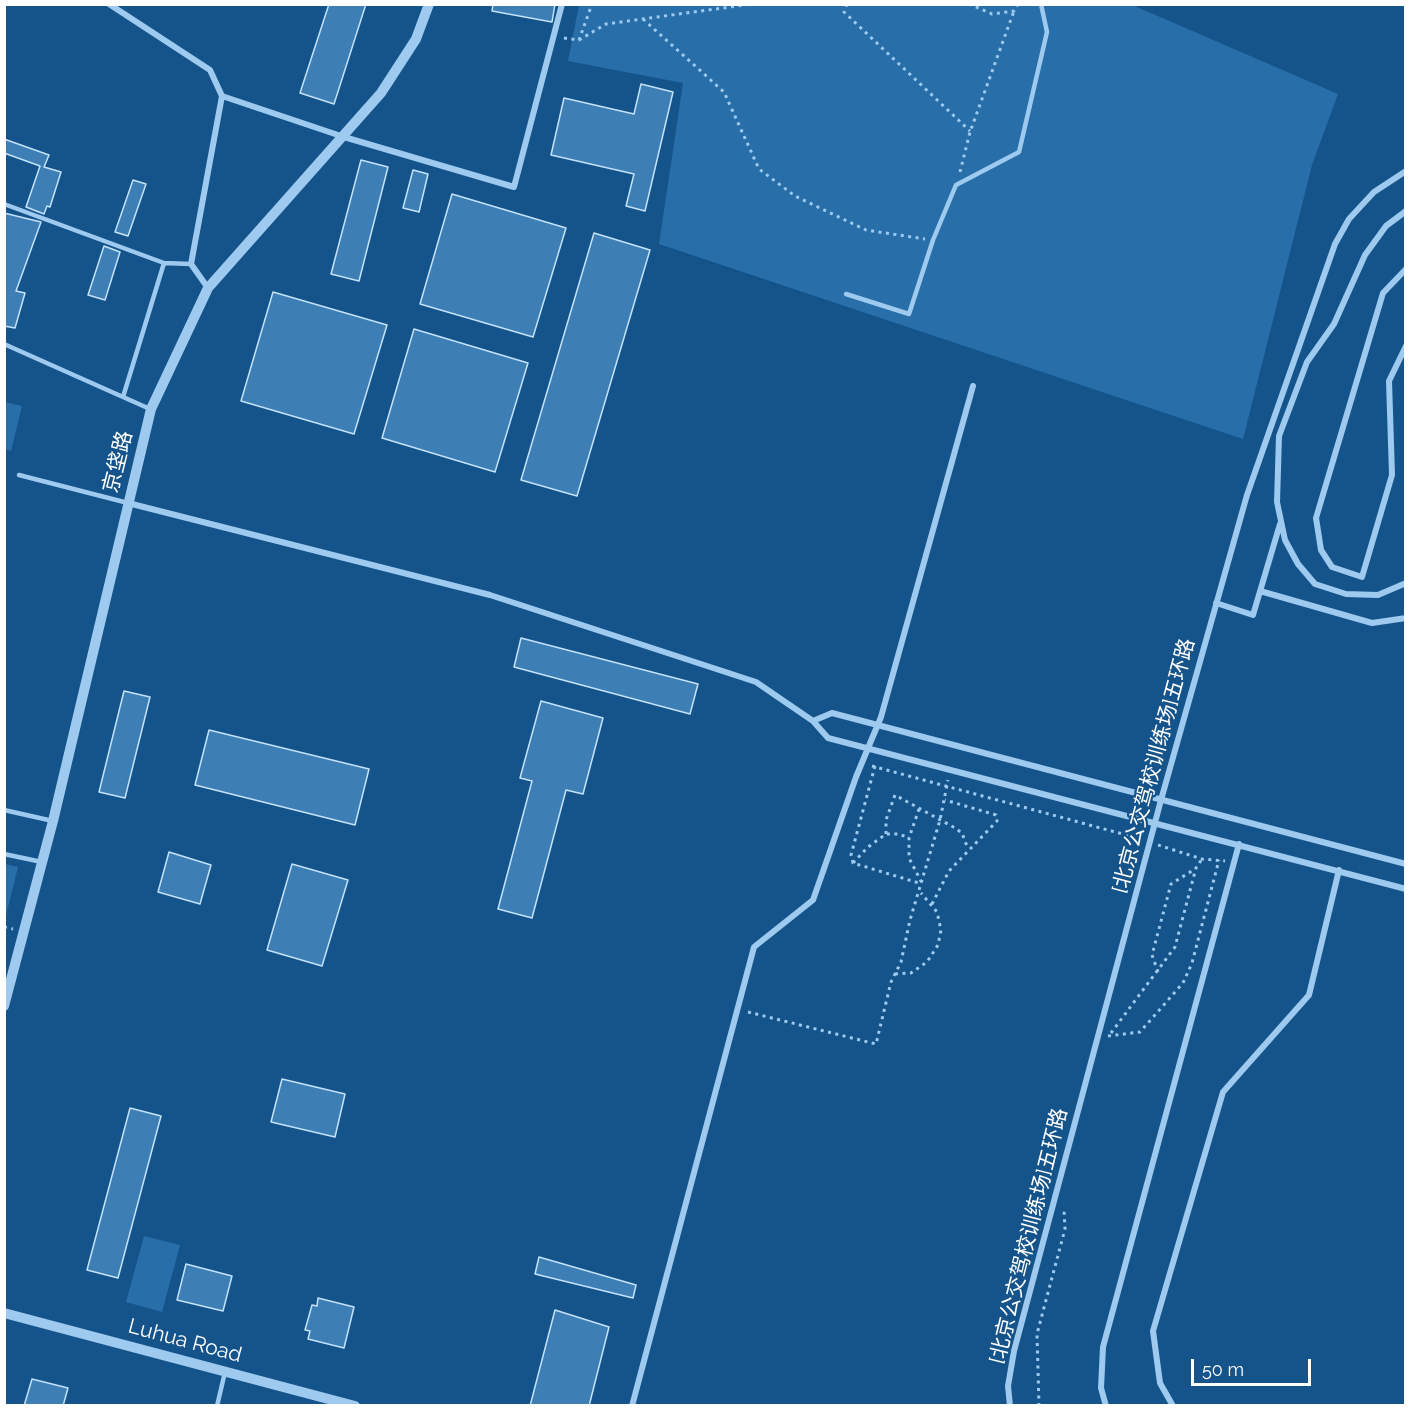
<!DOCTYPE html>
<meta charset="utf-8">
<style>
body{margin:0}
#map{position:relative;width:1410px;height:1410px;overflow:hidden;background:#15548b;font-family:Raleway,sans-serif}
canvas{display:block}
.frame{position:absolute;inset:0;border:6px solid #fff;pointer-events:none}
.scale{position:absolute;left:1191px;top:1359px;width:120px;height:27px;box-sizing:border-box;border:3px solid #fff;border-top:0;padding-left:8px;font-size:18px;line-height:21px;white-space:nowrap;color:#fff;-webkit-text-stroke:4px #15548b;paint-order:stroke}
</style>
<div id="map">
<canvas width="1410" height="1410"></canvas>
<div class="frame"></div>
<div class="scale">50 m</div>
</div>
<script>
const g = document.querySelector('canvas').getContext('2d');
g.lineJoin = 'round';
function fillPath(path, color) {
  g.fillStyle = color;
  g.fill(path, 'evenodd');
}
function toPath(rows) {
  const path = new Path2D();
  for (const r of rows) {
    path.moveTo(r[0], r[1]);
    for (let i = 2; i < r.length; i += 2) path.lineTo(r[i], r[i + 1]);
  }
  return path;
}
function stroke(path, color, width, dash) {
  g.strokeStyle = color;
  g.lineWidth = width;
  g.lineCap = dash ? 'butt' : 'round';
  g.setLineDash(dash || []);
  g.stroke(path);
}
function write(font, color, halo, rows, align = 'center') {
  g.font = font + ' Raleway,"Noto Sans SC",sans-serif';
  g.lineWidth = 4.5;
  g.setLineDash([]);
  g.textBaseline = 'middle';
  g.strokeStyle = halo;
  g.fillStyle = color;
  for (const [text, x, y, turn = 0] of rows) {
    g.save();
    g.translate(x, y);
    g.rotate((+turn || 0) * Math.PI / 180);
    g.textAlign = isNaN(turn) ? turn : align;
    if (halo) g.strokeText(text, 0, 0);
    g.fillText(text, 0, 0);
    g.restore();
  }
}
fillPath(toPath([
 [1130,4,1338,94,1312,165,1243,439,659,244,683,83,568,61,579,5],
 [5,402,22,406,11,451,5,449],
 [5,864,18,867,5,919,4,864],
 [144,1236,180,1245,162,1312,126,1302]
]), '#286ea9');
const building = toPath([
 [329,4,366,4,334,104,300,93,329,4],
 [493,4,555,4,552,22,492,11,493,4],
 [641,84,673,92,645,211,626,206,634,174,551,155,564,98,634,114,641,84],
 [4,139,49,155,44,167,61,172,50,207,47,206,44,214,26,207,40,166,4,153,4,139],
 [361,160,388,167,359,281,331,274,361,160],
 [413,170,428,174,419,212,403,208,413,170],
 [133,180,146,184,128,236,115,232,133,180],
 [452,194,566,228,533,337,420,304,452,194],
 [4,213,41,222,16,291,25,293,15,328,4,326,4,213],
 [594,233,650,250,577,496,521,480,594,233],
 [104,246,120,252,105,300,88,295,104,246],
 [273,292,387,325,354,434,241,401,273,292],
 [414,329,528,363,495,472,382,438,414,329],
 [521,638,698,684,690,714,514,667,521,638],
 [124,691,150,697,125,798,99,792,124,691],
 [541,701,603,718,583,794,566,790,532,918,498,909,532,781,520,778,541,701],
 [209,730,369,769,355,825,195,785,209,730],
 [169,852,211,865,200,904,158,892,169,852],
 [292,864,348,880,322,966,267,950,292,864],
 [282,1079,345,1094,335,1137,271,1122,282,1079],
 [130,1108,161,1116,118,1278,87,1270,130,1108],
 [539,1257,636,1285,633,1298,535,1274,539,1257],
 [186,1264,232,1276,223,1311,177,1300,186,1264],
 [318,1298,354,1307,344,1348,308,1339,310,1331,305,1330,312,1305,317,1306,318,1298],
 [555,1310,609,1327,589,1406,530,1406,555,1310],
 [32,1379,68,1388,63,1406,24,1406,32,1379]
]);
fillPath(building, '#3d7eb4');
stroke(building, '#c4e2fb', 1.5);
stroke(toPath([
 [847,4,844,12,970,131],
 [969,4,992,14,1014,11,1018,4],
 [643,19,724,92,759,169,795,196,866,230,925,239],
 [564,38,579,40,592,4],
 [579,40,606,24,752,4],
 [960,172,970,132,1014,11],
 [872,766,1141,839],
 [875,766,851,855,853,863,922,884],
 [919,809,909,838,909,858,922,883],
 [886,834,886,820,895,795,955,828,962,833,968,849],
 [1158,845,1202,859,1225,861],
 [853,863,868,847,886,834,899,834,909,838],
 [932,904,949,871,997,821,996,815,945,800],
 [4,927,13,929],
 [1158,972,1152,955,1171,884,1195,869],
 [895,974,911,973,927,962,938,945,941,930,937,912,921,893],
 [748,1012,876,1044,891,982,901,962,910,920,940,820,948,780],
 [1111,1033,1175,947,1196,868,1202,859],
 [1108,1036,1140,1032,1183,983,1192,963,1219,860],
 [1039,1406,1037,1334,1065,1229,1064,1210]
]), '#9ecaef', 3, [3, 4.5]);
stroke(toPath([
 [4,204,164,263],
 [846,294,909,314,933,240,956,185,1019,152,1047,32,1041,4],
 [4,344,150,409],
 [123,397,164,263,191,264],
 [19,475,128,503],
 [4,810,53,821],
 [4,854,42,862],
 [217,1406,225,1372]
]), '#9ecaef', 4.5);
stroke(toPath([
 [109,4,210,70,222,96,191,264,208,288],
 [222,96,344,137,514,187,562,4],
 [1406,211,1386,226,1365,255,1334,324,1307,362,1279,436,1277,502,1285,540,1298,564,1315,584,1346,594,1378,595,1406,583],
 [1406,269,1383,293,1316,518,1321,550,1332,567,1362,577,1392,475,1389,381,1406,346],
 [128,503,490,595,756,682,813,721,828,738,1406,889],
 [1260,591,1372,623,1406,618],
 [1216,603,1253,615,1280,524],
 [813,721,832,713,1406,864],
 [632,1406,754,947,813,900,856,777,881,717,973,386],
 [1010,1406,1008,1386,1014,1351,1161,800,1247,495,1335,244,1349,219,1374,192,1406,171],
 [1106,1406,1101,1388,1103,1347,1239,844],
 [1173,1406,1160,1383,1153,1331,1223,1092,1309,995,1339,870]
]), '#9ecaef', 6);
stroke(toPath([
 [4,1006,53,821,151,409,208,288,381,93,416,39,429,4],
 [4,1313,355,1406]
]), '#9ecaef', 10);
write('21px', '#fff', '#15548b', [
 ["京垡路",118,462,-76],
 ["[北京公交驾校训练场]五环路",1154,766,-75],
 ["[北京公交驾校训练场]五环路",1029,1236,-76],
 ["Luhua Road",185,1341,15]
]);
</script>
